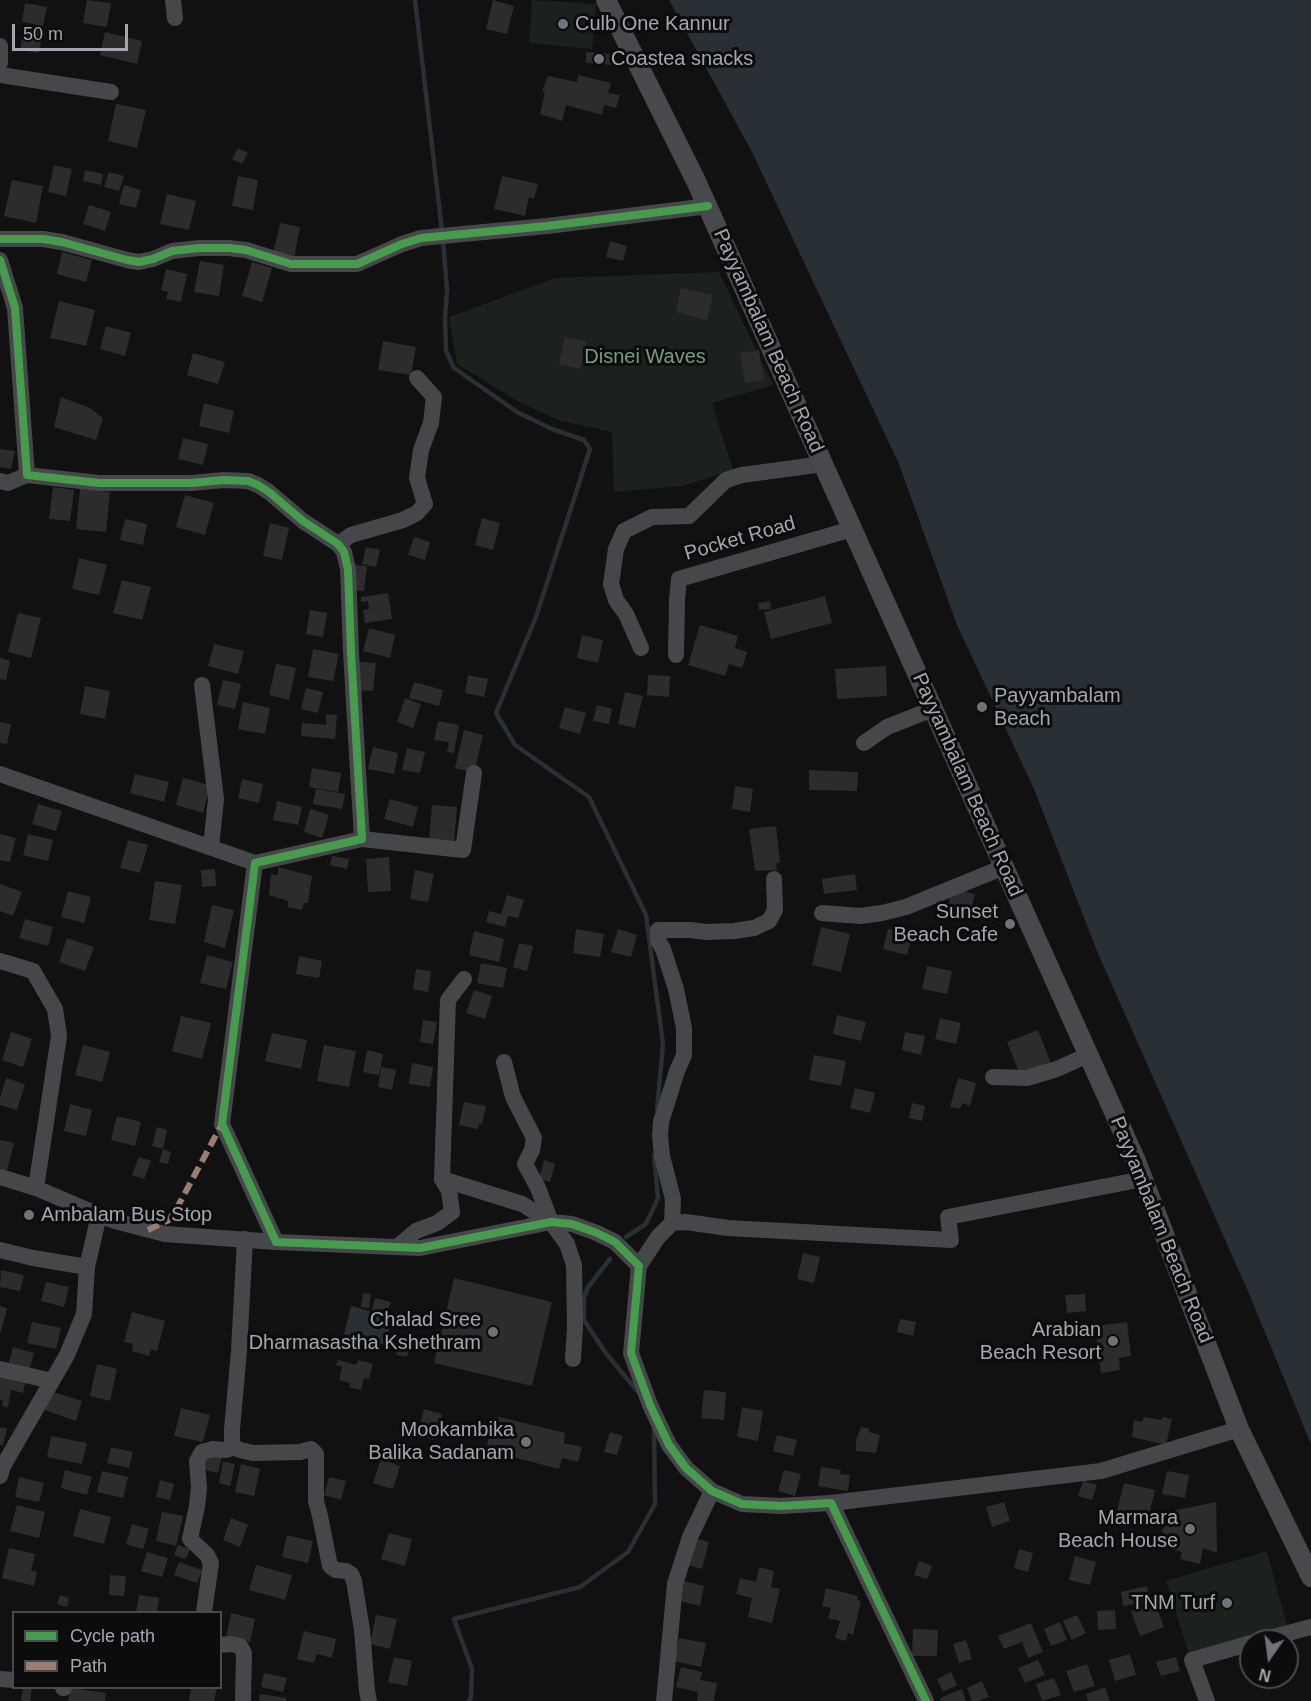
<!DOCTYPE html>
<style>
body{margin:0}
#map{position:relative;width:1311px;height:1701px;overflow:hidden;background:#111112;font-family:Helvetica,sans-serif}
canvas{display:block}
.legend{position:absolute;left:12px;top:1611px;width:210px;height:78px;box-sizing:border-box;background:#0c0c0d;border:2px solid #484a4f;margin:0;padding:8px 10px;list-style:none;font-size:18px;color:#a2a7b2}
.legend li{display:flex;align-items:center;gap:12px;height:30px}
.legend b{width:30px;border:2px solid #484a4f}
.north{position:absolute;left:1239px;top:1629px;width:60px;height:60px;box-sizing:border-box;background:#0c0c0d;border:2px solid #484a4f;border-radius:50%;rotate:194deg;font-size:16px;font-weight:700;line-height:24px;text-align:center;color:#a2a7b2}
.north::after{content:'';display:block;margin:auto;width:21px;height:27px;background:#6f727a;clip-path:polygon(50% 0,100% 100%,50% 72%,0 100%)}
.scale{position:absolute;left:12px;top:24px;width:116px;height:27px;box-sizing:border-box;border:3px solid #a2a7b2;border-top:0;padding-left:8px;font-size:18px;line-height:21px;white-space:nowrap;color:#a2a7b2;-webkit-text-stroke:4px #0c0c0d;paint-order:stroke}
</style>
<div id="map">
<canvas width="1311" height="1701"></canvas>
<ul class="legend">
<li><b style="height:8px;background:#469c4c"></b>Cycle path</li>
<li><b style="height:8px;background:#9b7d72"></b>Path</li>
</ul>
<div class="north">N</div>
<div class="scale">50 m</div>
</div>
<script>
const g = document.querySelector('canvas').getContext('2d');
g.lineJoin = 'round';
function fillPath(path, color) {
  g.fillStyle = color;
  g.fill(path, 'evenodd');
}
function toPath(rows) {
  const path = new Path2D();
  for (const r of rows) {
    path.moveTo(r[0], r[1]);
    for (let i = 2; i < r.length; i += 2) path.lineTo(r[i], r[i + 1]);
  }
  return path;
}
function stroke(path, color, width, dash) {
  g.strokeStyle = color;
  g.lineWidth = width;
  g.lineCap = dash ? 'butt' : 'round';
  g.setLineDash(dash || []);
  g.stroke(path);
}
function write(font, color, halo, rows, align = 'center') {
  g.font = font + ' Helvetica,sans-serif';
  g.lineWidth = 6;
  g.setLineDash([]);
  g.textBaseline = 'middle';
  g.strokeStyle = halo;
  g.fillStyle = color;
  for (const [text, x, y, turn = 0] of rows) {
    g.save();
    g.translate(x, y);
    g.rotate((+turn || 0) * Math.PI / 180);
    g.textAlign = isNaN(turn) ? turn : align;
    if (halo) g.strokeText(text, 0, 0);
    g.fillText(text, 0, 0);
    g.restore();
  }
}
fillPath(toPath([
 [532,0,596,4,592,49,529,43],
 [719,272,773,385,712,403,733,470,682,486,614,492,612,432,561,421,519,402,457,364,449,317,555,278],
 [1267,1551,1287,1626,1189,1654,1166,1581]
]), '#1b211c');
fillPath(toPath([
 [669,0,1311,0,1311,1444,1250,1296,1097,951,1034,789,957,625,899,464,752,152],
 [351,1306,392,1317,385,1345,344,1334]
]), '#283036');
stroke(toPath([
 [415,0,442,231],
 [443,240,447,290,445,318,446,351,454,368,517,412,552,429,584,440,590,449,536,617,496,713,515,745,589,797,646,915,663,1044,657,1110],
 [626,1237,646,1224,658,1198,654,1155],
 [610,1259,588,1287,584,1298,584,1320,605,1352,638,1392],
 [469,1701,471,1697,472,1669,454,1619,580,1587,628,1552,655,1504,654,1429]
]), '#283036', 4.5);
fillPath(toPath([
 [87,0,111,3,107,27,83,23],
 [493,0,514,6,507,34,486,29],
 [25,3,47,7,43,26,22,22],
 [24,27,43,30,39,53,20,50],
 [105,32,142,41,137,64,100,55],
 [586,52,611,54,615,65,586,63],
 [578,75,611,83,608,93,620,95,616,108,604,105,602,115,566,105,562,121,540,114,545,92,542,91,548,76,577,82],
 [116,104,146,110,137,148,108,141],
 [238,148,248,153,242,164,232,159],
 [54,165,72,169,66,196,48,192],
 [85,170,103,174,101,185,83,181],
 [109,172,124,176,119,191,104,187],
 [238,176,258,180,253,210,232,206],
 [502,176,538,184,534,199,529,197,525,216,494,209],
 [12,180,43,186,36,223,4,216],
 [124,185,141,190,136,208,119,204],
 [167,194,196,201,189,230,160,224],
 [89,205,111,212,105,231,83,224],
 [280,223,300,227,294,259,273,254],
 [610,241,627,246,623,261,606,257],
 [62,252,92,260,86,282,57,274],
 [200,261,224,265,219,296,194,292],
 [252,262,272,268,262,302,242,296],
 [166,269,187,274,181,302,166,299,168,292,161,290],
 [681,288,713,295,707,320,676,312],
 [59,301,95,310,86,346,50,338],
 [106,326,131,333,125,356,100,349],
 [565,337,587,342,580,369,559,364],
 [383,341,416,347,411,375,378,370],
 [759,350,764,380,745,383,740,353],
 [193,353,225,362,218,384,187,375],
 [61,397,90,408,103,418,96,440,54,427],
 [204,403,234,411,229,433,199,426],
 [183,438,208,444,203,465,178,459],
 [0,449,15,451,11,469,0,467],
 [53,487,74,490,70,521,49,519],
 [80,489,110,492,106,532,76,529],
 [185,495,214,503,205,535,176,527],
 [482,518,500,523,493,550,475,545],
 [125,519,147,524,143,545,120,540],
 [270,523,289,528,282,560,263,556],
 [414,537,430,542,425,560,408,555],
 [366,547,380,550,376,567,362,564],
 [79,558,107,565,99,595,72,589],
 [353,565,367,566,364,591,350,590],
 [122,580,151,587,142,620,113,613],
 [388,593,392,619,365,623,363,610,369,609,368,601,361,602,361,597],
 [825,596,832,623,771,639,764,612],
 [770,601,771,609,759,610,758,603],
 [310,610,327,613,323,637,306,634],
 [18,613,41,618,31,658,8,652],
 [700,625,738,636,735,648,747,652,742,668,729,664,725,676,688,665],
 [369,628,395,635,390,658,363,651],
 [582,635,603,640,598,663,577,658],
 [214,644,244,651,238,674,208,666],
 [313,649,339,654,333,681,308,677],
 [0,658,10,661,6,680,0,679],
 [360,662,376,663,373,691,357,690],
 [276,664,296,668,289,700,269,695],
 [886,666,887,696,837,699,835,669],
 [468,675,488,679,484,697,465,693],
 [648,675,670,676,669,697,647,695],
 [223,680,241,684,235,709,217,705],
 [414,682,443,690,439,706,409,698],
 [85,686,110,691,105,719,80,714],
 [306,688,323,692,318,713,301,709],
 [625,692,643,696,635,728,618,724],
 [405,698,421,704,413,728,397,722],
 [243,702,270,708,265,734,238,729],
 [597,705,612,709,609,724,593,721],
 [565,707,586,713,580,734,559,728],
 [326,714,337,715,335,739,301,736,302,723,326,725],
 [438,721,459,725,454,753,447,752,449,742,434,740],
 [0,722,11,724,7,744,0,743],
 [464,730,483,735,474,773,455,768],
 [373,747,398,753,394,774,368,769],
 [407,748,425,752,420,773,402,770],
 [312,768,341,773,338,792,309,787],
 [809,770,858,772,857,791,809,790],
 [135,774,169,782,164,802,130,793],
 [183,778,210,785,203,813,176,805],
 [242,779,263,784,259,803,238,798],
 [735,786,753,789,750,812,732,809],
 [316,789,345,794,342,809,313,804],
 [390,799,418,807,413,827,384,819],
 [277,801,302,807,298,825,273,820],
 [38,804,62,811,56,831,32,824],
 [432,805,457,807,454,843,429,841],
 [310,809,329,815,322,838,304,832],
 [776,826,780,862,776,864,777,870,755,871,749,829],
 [0,834,16,838,10,862,0,860],
 [28,834,53,840,48,861,23,855],
 [128,840,148,845,140,873,120,868],
 [332,856,349,859,347,869,330,865],
 [389,857,391,891,368,892,366,859],
 [278,867,312,876,308,903,304,903,302,910,288,907,288,901,269,895,271,874,278,875],
 [215,869,216,886,202,887,201,870],
 [415,870,434,874,428,902,410,899],
 [855,874,857,890,824,894,822,879],
 [155,881,182,885,175,924,149,920],
 [0,884,22,892,13,916,0,911],
 [952,889,975,894,970,915,947,910],
 [68,891,91,897,84,923,61,917],
 [507,895,524,900,518,918,508,916,505,927,486,922,489,911,501,914],
 [212,905,234,910,225,948,204,942],
 [25,919,53,927,48,946,19,938],
 [821,927,850,934,841,972,812,965],
 [576,929,604,934,600,957,573,953],
 [618,929,637,935,631,957,611,952],
 [888,929,912,935,907,955,883,949],
 [474,931,504,939,499,962,469,955],
 [67,938,94,947,85,971,59,962],
 [519,943,533,946,527,971,513,967],
 [207,955,233,962,226,989,200,983],
 [299,956,322,961,319,978,296,974],
 [481,963,507,968,503,988,477,983],
 [927,966,952,971,947,994,922,989],
 [416,969,431,971,428,992,413,989],
 [474,990,492,996,485,1019,466,1013],
 [837,1015,866,1022,861,1041,833,1034],
 [181,1016,211,1023,202,1059,172,1051],
 [940,1018,961,1023,956,1044,935,1039],
 [423,1020,437,1022,433,1044,420,1042],
 [1038,1030,1052,1066,1030,1074,1028,1069,1019,1072,1007,1042],
 [11,1032,32,1039,23,1067,2,1060],
 [905,1032,925,1036,921,1055,902,1050],
 [272,1033,307,1040,301,1069,265,1061],
 [83,1045,110,1052,102,1082,75,1075],
 [324,1045,356,1051,349,1087,317,1081],
 [367,1050,383,1054,379,1075,363,1072],
 [814,1055,846,1061,841,1086,809,1080],
 [412,1063,433,1067,430,1087,409,1084],
 [381,1067,396,1070,392,1090,378,1087],
 [6,1078,25,1084,17,1110,0,1105,0,1098],
 [958,1078,976,1083,970,1106,962,1103,960,1109,950,1107],
 [855,1088,875,1093,870,1113,850,1108],
 [464,1102,486,1106,482,1124,479,1124,478,1129,459,1125],
 [912,1103,925,1106,922,1121,909,1118],
 [70,1104,92,1110,86,1136,64,1131],
 [117,1116,141,1122,135,1146,111,1140],
 [157,1127,167,1130,163,1149,152,1146],
 [0,1140,14,1143,7,1171,0,1169],
 [163,1149,171,1152,168,1164,159,1162],
 [139,1157,151,1161,144,1179,132,1175],
 [544,1160,555,1164,550,1182,539,1179],
 [803,1253,820,1257,814,1283,797,1279],
 [1,1270,24,1275,20,1291,0,1287],
 [454,1278,552,1302,532,1386,434,1363],
 [46,1282,69,1287,64,1307,41,1301],
 [363,1293,371,1294,369,1308,361,1307],
 [1085,1294,1086,1311,1067,1313,1065,1295],
 [375,1298,391,1302,387,1314,372,1310],
 [0,1306,7,1308,1,1332,0,1332],
 [132,1312,165,1321,157,1351,151,1349,149,1356,132,1351,133,1344,124,1342],
 [900,1319,916,1322,913,1336,897,1332],
 [32,1322,61,1328,56,1349,27,1343],
 [1127,1322,1131,1356,1119,1358,1120,1370,1101,1373,1095,1326],
 [399,1340,410,1342,407,1357,396,1355],
 [13,1347,34,1353,29,1372,8,1366],
 [338,1360,356,1365,358,1360,373,1364,369,1379,364,1378,361,1390,349,1387,350,1383,339,1380,342,1367,336,1365],
 [97,1364,117,1369,110,1401,90,1396],
 [0,1374,26,1380,23,1393,11,1390,8,1407,2,1406,3,1400,0,1400],
 [704,1390,726,1392,724,1420,701,1418],
 [50,1391,82,1401,76,1421,45,1410],
 [742,1407,763,1411,758,1441,737,1437],
 [181,1408,210,1415,203,1442,174,1436],
 [424,1409,442,1414,435,1440,417,1436],
 [500,1417,565,1433,564,1443,582,1447,578,1462,562,1458,559,1469,486,1450,493,1418],
 [1144,1417,1161,1420,1163,1417,1172,1419,1166,1445,1132,1437,1134,1420,1142,1422],
 [0,1427,7,1428,3,1445,0,1445],
 [861,1427,869,1428,869,1432,880,1435,876,1453,856,1451,856,1440],
 [610,1432,623,1436,617,1455,604,1452],
 [777,1435,797,1440,793,1456,773,1451],
 [51,1436,87,1443,82,1464,47,1457],
 [111,1447,133,1452,129,1468,107,1463],
 [204,1453,222,1456,218,1473,201,1469],
 [381,1459,400,1466,393,1489,373,1483],
 [223,1461,235,1464,230,1486,219,1483],
 [241,1464,260,1469,254,1496,235,1492],
 [821,1467,841,1470,840,1474,850,1475,848,1491,818,1486],
 [65,1470,92,1477,87,1495,61,1488],
 [784,1470,801,1474,795,1496,778,1491],
 [102,1471,128,1477,123,1498,97,1492],
 [1167,1471,1189,1475,1185,1498,1162,1494],
 [19,1477,44,1483,39,1502,15,1497],
 [329,1477,346,1481,341,1500,324,1495],
 [160,1480,174,1484,170,1500,156,1497],
 [1083,1481,1097,1485,1092,1500,1078,1496],
 [1124,1483,1155,1490,1148,1519,1117,1511],
 [1004,1502,1010,1521,992,1527,986,1507],
 [1216,1502,1217,1553,1203,1548,1200,1564,1180,1559,1182,1552,1159,1546,1167,1512],
 [17,1505,45,1512,39,1538,10,1531],
 [80,1509,111,1517,104,1544,73,1536],
 [162,1512,183,1516,176,1546,156,1541],
 [231,1518,248,1525,240,1547,223,1540],
 [132,1524,149,1529,143,1549,126,1544],
 [389,1533,412,1539,405,1566,381,1559],
 [287,1535,313,1541,308,1563,282,1557],
 [690,1537,709,1542,702,1569,684,1564],
 [178,1545,190,1549,186,1559,174,1555],
 [9,1548,35,1554,31,1571,37,1572,34,1586,2,1578],
 [1019,1549,1033,1553,1028,1572,1014,1568],
 [147,1552,168,1558,162,1577,141,1571],
 [1075,1556,1096,1562,1090,1585,1069,1580],
 [919,1561,932,1566,927,1579,914,1575],
 [179,1562,202,1570,197,1583,174,1575],
 [256,1565,292,1575,285,1600,249,1590],
 [759,1567,774,1571,771,1587,780,1589,772,1623,748,1617,752,1598,736,1594,740,1578,756,1582],
 [110,1575,126,1576,124,1596,109,1595],
 [684,1581,704,1586,700,1606,679,1601],
 [1147,1586,1150,1601,1123,1606,1121,1592],
 [826,1588,858,1596,857,1600,861,1601,853,1635,848,1633,846,1641,835,1638,840,1621,828,1618,831,1608,822,1606],
 [60,1595,69,1598,67,1607,57,1604],
 [139,1595,159,1598,157,1612,136,1612],
 [1155,1602,1164,1627,1140,1636,1131,1611],
 [1115,1610,1116,1629,1098,1630,1097,1611],
 [231,1613,255,1619,250,1642,226,1637],
 [376,1615,397,1619,390,1649,370,1644],
 [1077,1615,1086,1633,1072,1640,1063,1621],
 [1060,1622,1067,1640,1051,1646,1044,1629],
 [1031,1623,1043,1652,1028,1658,1022,1642,1004,1649,998,1636],
 [913,1629,938,1630,937,1656,912,1656],
 [304,1631,336,1639,332,1658,317,1654,314,1663,297,1659],
 [679,1638,706,1643,701,1667,674,1661],
 [966,1640,972,1659,959,1663,953,1644],
 [1130,1654,1136,1675,1115,1681,1109,1660],
 [394,1657,412,1661,407,1686,388,1682],
 [1176,1657,1180,1671,1161,1676,1156,1662],
 [1038,1660,1045,1675,1025,1683,1018,1668],
 [1087,1664,1095,1686,1074,1692,1066,1671],
 [681,1667,702,1672,700,1680,717,1683,714,1701,697,1701,698,1692,676,1687],
 [951,1672,957,1685,943,1692,937,1679],
 [264,1673,287,1678,283,1692,261,1687],
 [1054,1678,1061,1695,1042,1701,1036,1684],
 [982,1681,989,1697,978,1701,972,1701,967,1688],
 [1105,1687,1110,1701,1088,1701,1086,1694],
 [23,1688,32,1688,30,1701,21,1701],
 [71,1688,106,1693,105,1701,68,1701],
 [191,1688,217,1688,214,1701,189,1701],
 [962,1689,966,1701,941,1701,940,1698],
 [260,1694,286,1698,286,1701,259,1701]
]), '#2c2c2d');
stroke(toPath([
 [173,0,175,18],
 [0,46,0,63],
 [0,75,111,92],
 [0,239,43,239,62,242,127,260,139,262,153,259,172,251,199,248,229,248,246,250,291,264,357,264,402,244,421,238,547,226,708,206],
 [0,260,15,308,27,475,99,483,191,483,224,480,248,481,258,485,269,492,303,521,338,544,344,552,348,569,351,652,362,839,255,863,222,1124,276,1242,420,1248,551,1222,572,1224,597,1233,615,1242,639,1266,631,1353,650,1405,669,1445,686,1468,712,1491,742,1504,781,1506,831,1503,926,1701],
 [0,481,8,483,27,475],
 [338,544,351,535,403,520,417,513,425,504,417,478,421,450,431,423,434,397,417,378],
 [641,648,626,614,616,600,611,584,616,549,624,531,652,517,689,516,726,480,742,475,823,464],
 [676,655,677,600,679,579,852,529],
 [202,685,216,799,211,847],
 [864,743,887,727,933,709],
 [0,774,255,863],
 [362,839,463,850,474,773],
 [822,913,860,916,882,913,906,907,1004,867],
 [0,961,33,971,55,1009,59,1036,36,1188],
 [464,979,448,1000,442,1179,522,1204,551,1222],
 [504,1062,513,1097,534,1138,532,1150,525,1164,538,1188,551,1222,567,1244,574,1265,575,1327,573,1359],
 [993,1077,1027,1078,1057,1069,1088,1055],
 [0,1177,36,1188,99,1215],
 [672,1223,673,1199,662,1156,660,1136,661,1122,677,1071,684,1055,684,1028,676,989,663,949,658,940,658,930,691,930,706,932,734,931,754,928,769,921,775,910,774,879],
 [397,1247,416,1231,437,1223,452,1212,449,1191,442,1179],
 [0,1250,33,1258,87,1267,84,1314,67,1355,3,1466,0,1476],
 [639,1266,658,1237,672,1223,686,1222,728,1228,951,1240,948,1217,1143,1179],
 [87,1267,99,1215,115,1221,165,1234,276,1242],
 [0,1369,52,1381],
 [232,1446,240,1450,253,1453,300,1452,311,1449,316,1454,316,1501,320,1516,330,1566,336,1570,346,1571,351,1574,354,1581,362,1630,367,1691,369,1701],
 [831,1503,1101,1471,1239,1429],
 [204,1612,211,1563,207,1555,190,1539,197,1506,199,1488,197,1461,202,1452,213,1449,226,1450,232,1448,232,1429,239,1351,245,1239],
 [1258,1641,1311,1627],
 [220,1645,231,1644,240,1646,244,1653,243,1701],
 [0,1679,14,1680],
 [63,1688,64,1688],
 [664,1701,675,1584,690,1537,712,1491],
 [1207,1701,1192,1660,1251,1643]
]), '#46474a', 16);
stroke(toPath([
 [606,0,696,181,1136,1161,1239,1429,1311,1577]
]), '#48494c', 20);
stroke(toPath([
 [148,1230,169,1220,178,1206,222,1124]
]), '#9b7d72', 6, [12, 6]);
stroke(toPath([
 [0,239,43,239,62,242,127,260,139,262,153,259,172,251,199,248,229,248,246,250,291,264,357,264,402,244,421,238,547,226,708,206],
 [0,260,15,308,27,475,99,483,191,483,224,480,248,481,258,485,269,492,303,521,338,544,344,552,348,569,351,652,362,839,255,863,222,1124,276,1242,420,1248,551,1222,572,1224,597,1233,615,1242,639,1266,631,1353,650,1405,669,1445,686,1468,712,1491,742,1504,781,1506,831,1503,926,1701]
]), '#469c4c', 8);
for (const [x, y, r, color] of [
 [563,24,6,"#6f727a"],
 [599,59,6,"#6f727a"],
 [982,707,6,"#6f727a"],
 [1010,924,6,"#6f727a"],
 [29,1215,6,"#6f727a"],
 [493,1332,6,"#6f727a"],
 [1113,1341,6,"#6f727a"],
 [526,1442,6,"#6f727a"],
 [1190,1529,6,"#6f727a"],
 [1227,1603,6,"#6f727a"]
]) {
  const dot = new Path2D();
  dot.arc(x, y, r, 0, 2 * Math.PI);
  g.fillStyle = color;
  g.fill(dot);
  stroke(dot, '#0c0c0d', 2);
}
write('20px', '#a2a7b2', '#0c0c0d', [
 ["Culb One Kannur",575,24,"left"],
 ["Coastea snacks",611,59,"left"],
 ["Payyambalam",994,696,"left"],
 ["Beach",994,719,"left"],
 ["Sunset",998,912],
 ["Beach Cafe",998,935],
 ["Ambalam Bus Stop",41,1215,"left"],
 ["Chalad Sree",481,1320],
 ["Dharmasastha Kshethram",481,1343],
 ["Arabian",1101,1330],
 ["Beach Resort",1101,1353],
 ["Mookambika",514,1430],
 ["Balika Sadanam",514,1453],
 ["Marmara",1178,1518],
 ["Beach House",1178,1541],
 ["TNM Turf",1215,1603]
], 'right');
write('20px', '#a2a7b2', '#0c0c0d', [
 ["Payyambalam Beach Road",768,341,66],
 ["Pocket Road",740,539,-16],
 ["Payyambalam Beach Road",967,785,66],
 ["Payyambalam Beach Road",1161,1230,68]
]);
write('20px', '#799d7c', '#0c0c0d', [
 ["Disnei Waves",645,357]
]);
</script>
